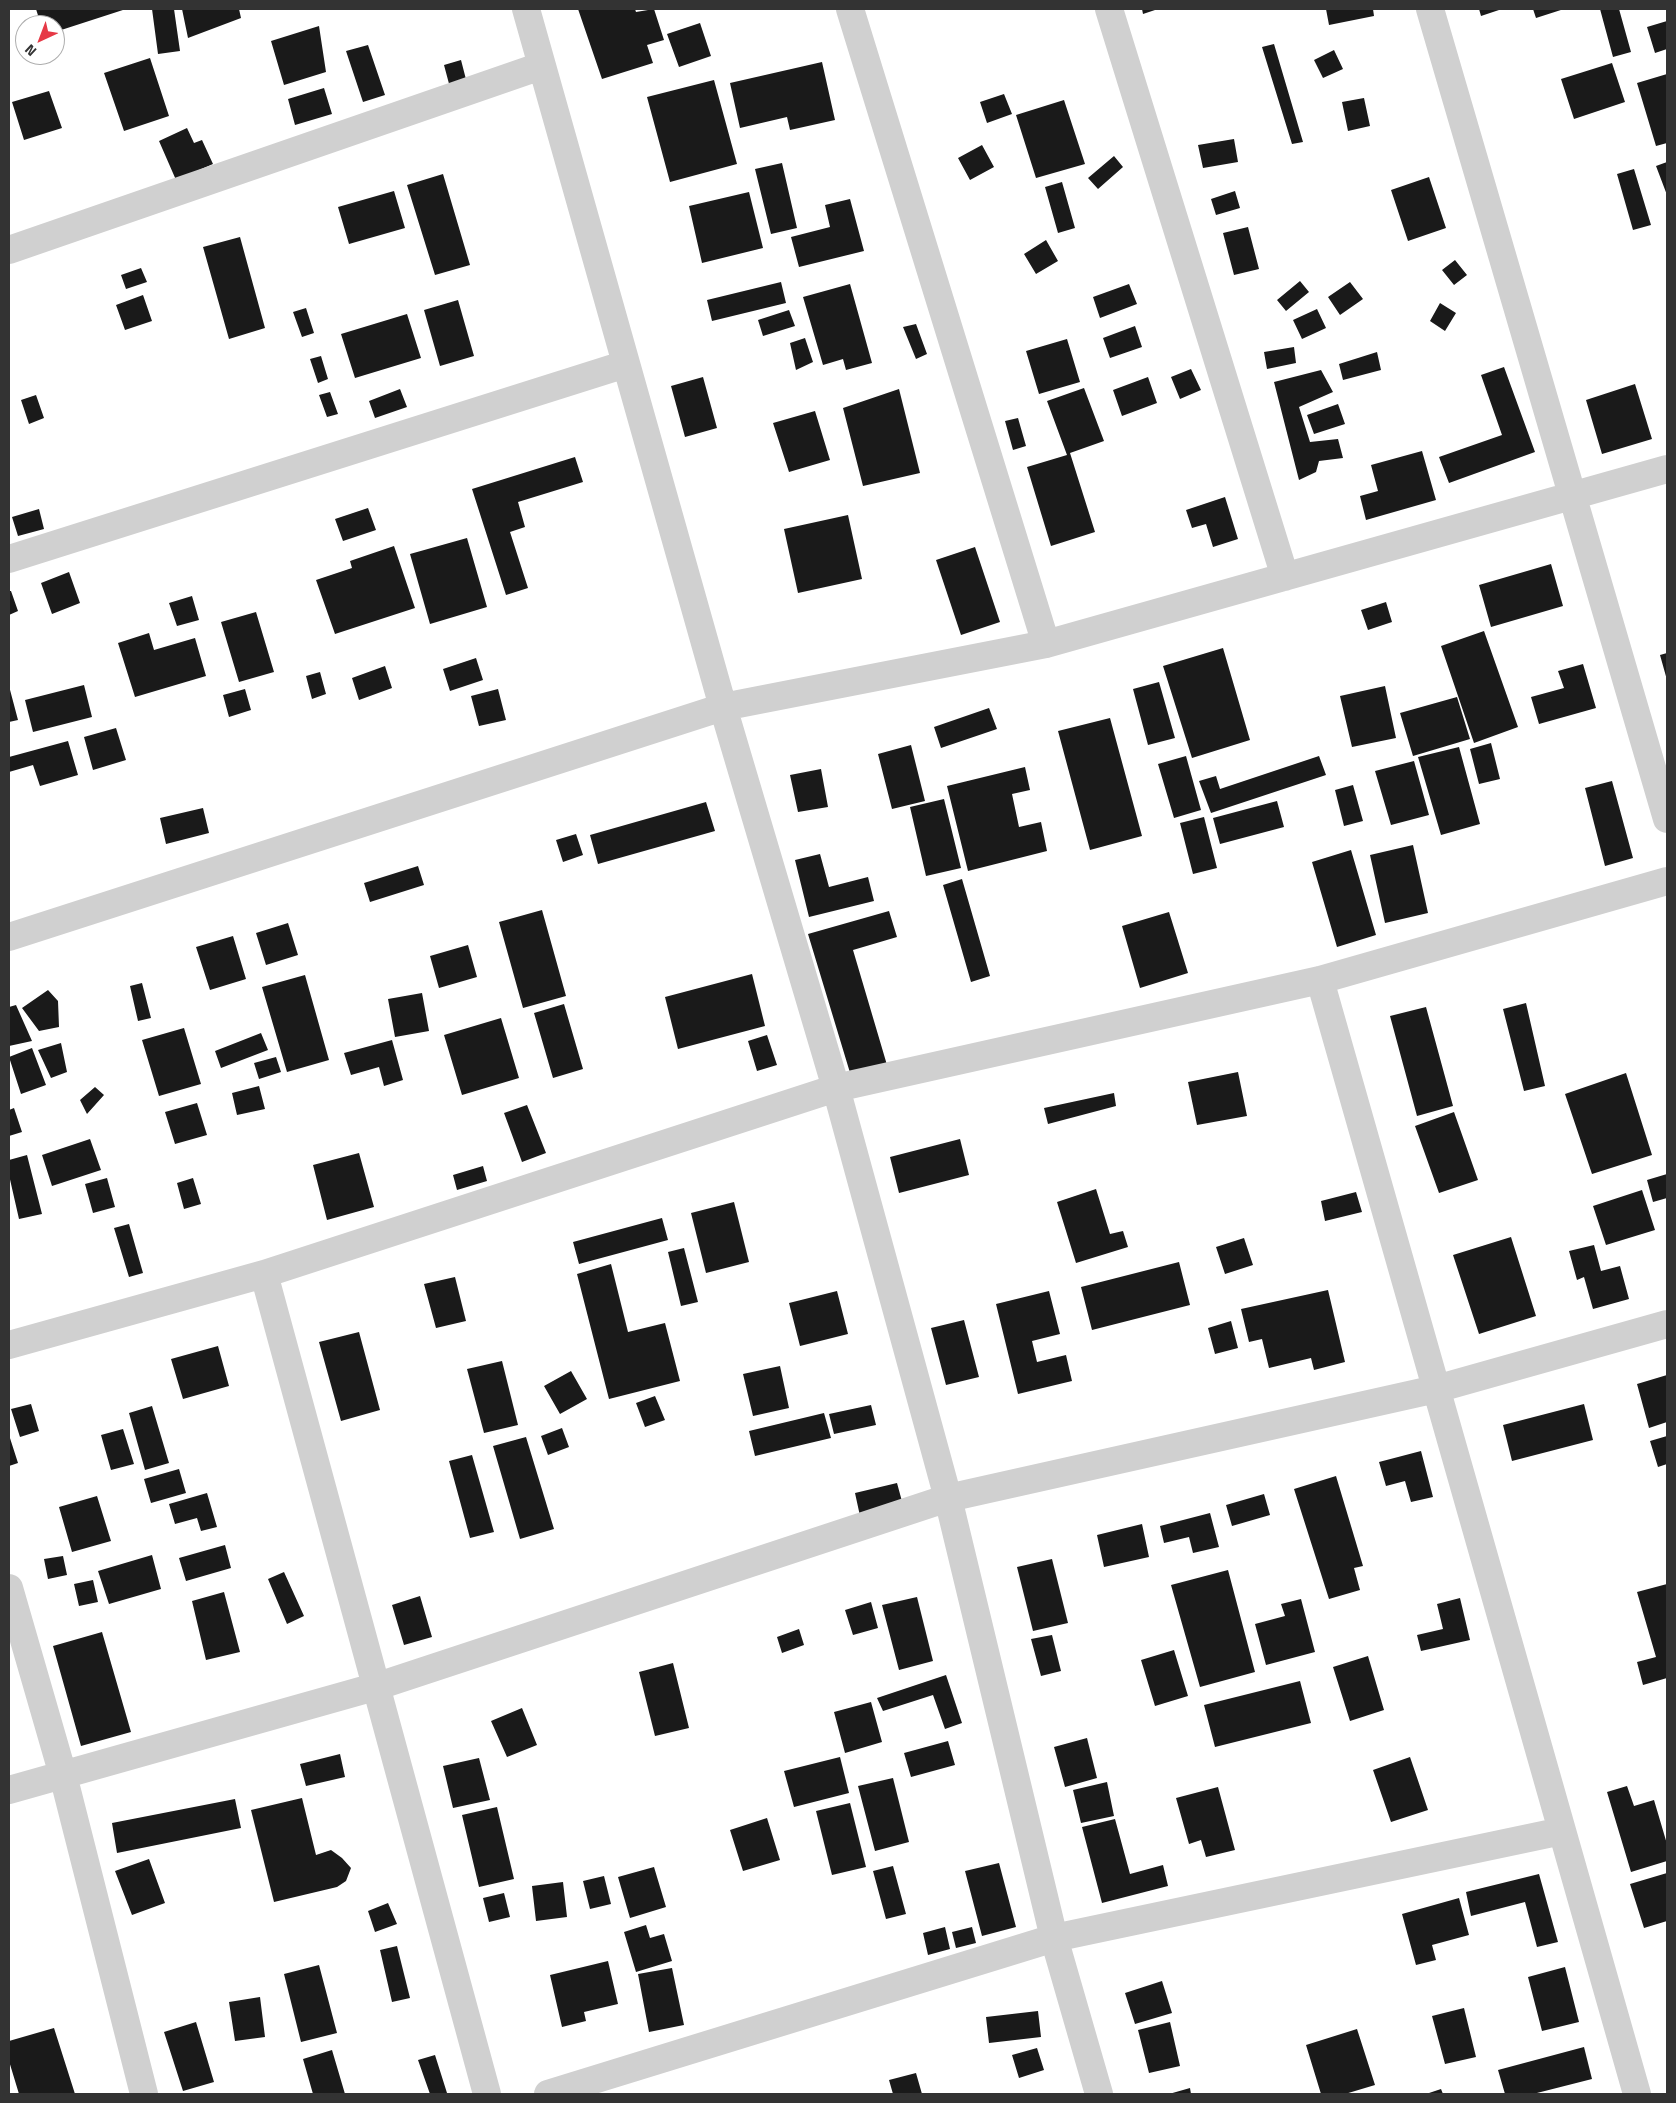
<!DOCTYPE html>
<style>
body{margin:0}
#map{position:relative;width:1676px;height:2103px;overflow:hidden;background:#fff;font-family:"Titillium Web",sans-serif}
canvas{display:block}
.frame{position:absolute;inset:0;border:10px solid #333;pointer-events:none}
.north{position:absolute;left:15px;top:15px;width:50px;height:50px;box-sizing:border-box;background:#fff;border:1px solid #adadad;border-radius:50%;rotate:223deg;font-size:14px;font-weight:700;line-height:20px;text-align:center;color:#333}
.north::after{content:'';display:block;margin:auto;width:18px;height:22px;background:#e63946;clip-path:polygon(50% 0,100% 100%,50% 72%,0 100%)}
</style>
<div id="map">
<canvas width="1676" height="2103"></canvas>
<div class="frame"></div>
<div class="north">N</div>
</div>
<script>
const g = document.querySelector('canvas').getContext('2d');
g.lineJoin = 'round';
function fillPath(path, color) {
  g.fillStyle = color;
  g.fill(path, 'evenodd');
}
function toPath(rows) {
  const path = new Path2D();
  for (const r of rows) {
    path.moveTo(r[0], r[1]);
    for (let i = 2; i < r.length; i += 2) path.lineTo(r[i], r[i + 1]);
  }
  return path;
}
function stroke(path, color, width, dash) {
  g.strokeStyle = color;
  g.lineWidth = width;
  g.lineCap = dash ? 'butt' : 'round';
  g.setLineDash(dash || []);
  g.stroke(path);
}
fillPath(toPath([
 [36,9,126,9,55,32,55,25,41,25],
 [152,9,174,9,180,51,158,54],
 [182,9,239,9,241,18,188,38],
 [578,9,635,9,636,12,654,9,664,40,647,45,653,63,602,79],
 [1142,9,1158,9,1143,14],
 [1326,9,1373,9,1374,16,1329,25],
 [1479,9,1502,9,1481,16],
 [1533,9,1564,9,1536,18],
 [1600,9,1619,9,1631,52,1613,57],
 [1667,21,1667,49,1655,53,1647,27],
 [700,23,711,56,679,67,667,34],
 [319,26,326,72,284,85,271,41],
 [1274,44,1303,142,1292,144,1262,47],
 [368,45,385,95,363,102,346,51],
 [1334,50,1343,69,1323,78,1314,60],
 [150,58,169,116,124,131,104,73],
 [461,60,469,91,452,95,444,65],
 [822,62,835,120,790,130,787,117,740,128,730,83],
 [1612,63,1625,102,1574,119,1561,79],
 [1667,74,1667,143,1656,146,1637,83],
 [714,80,737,164,670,182,647,97],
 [324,88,332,114,295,125,288,99],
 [49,91,62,128,24,140,12,102],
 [1004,94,1012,114,987,123,980,102],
 [1364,98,1370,126,1348,131,1342,102],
 [1064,100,1085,164,1036,178,1016,115],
 [187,128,194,143,202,140,213,164,176,180,159,141],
 [1234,139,1238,162,1203,168,1198,145],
 [982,145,994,167,970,180,958,158],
 [1114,156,1123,167,1098,189,1088,178],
 [1667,162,1667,195,1656,166],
 [782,163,797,228,771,234,755,169],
 [1634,169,1651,225,1633,230,1617,174],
 [443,174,470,265,435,275,407,185],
 [1429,177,1446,228,1408,241,1391,190],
 [1062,182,1075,228,1058,233,1045,187],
 [394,191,405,228,349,244,338,207],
 [1235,191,1240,208,1216,215,1211,199],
 [749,192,763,248,702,263,689,206],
 [850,199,864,251,799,267,791,237,830,227,825,205],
 [1248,227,1259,269,1234,275,1223,233],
 [240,237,265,328,229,339,203,247],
 [1046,240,1058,261,1036,274,1024,254],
 [1455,260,1467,275,1454,285,1442,270],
 [141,268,147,282,126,289,121,275],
 [1300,281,1309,292,1286,311,1277,300],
 [781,282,786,303,712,321,707,300],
 [1350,282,1363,299,1340,315,1328,297],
 [850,284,872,363,846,370,843,359,823,365,803,297],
 [1129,284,1137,304,1100,318,1093,297],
 [143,295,152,321,125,330,116,305],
 [458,300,474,356,440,366,424,310],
 [1440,303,1456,313,1445,331,1430,321],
 [306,308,314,333,302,337,293,312],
 [1317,309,1326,328,1302,339,1293,320],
 [789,310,795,326,763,336,758,320],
 [407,314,421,358,355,378,341,334],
 [916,324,927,354,916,359,903,327],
 [1135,326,1142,347,1110,358,1103,338],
 [805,338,813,362,796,370,790,343],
 [1067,339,1080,382,1039,394,1026,351],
 [1294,347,1296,363,1267,369,1264,352],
 [1377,352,1381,370,1343,380,1339,364],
 [321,356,328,379,318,383,310,359],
 [1504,367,1535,452,1449,483,1439,457,1502,435,1481,375],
 [1191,369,1201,390,1180,399,1171,377],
 [1321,370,1333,392,1299,407,1310,442,1338,439,1343,458,1319,461,1316,472,1299,480,1274,382],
 [703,377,717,428,685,437,671,386],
 [1148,377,1157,403,1122,416,1113,390],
 [1635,384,1652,439,1602,454,1586,400],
 [1084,388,1104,441,1070,453,1095,532,1051,546,1027,467,1067,455,1047,401],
 [400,389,407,407,375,418,369,401],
 [899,389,920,473,863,486,843,408],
 [330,392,338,414,327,417,319,395],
 [36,395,44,418,29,424,21,400],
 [1338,404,1345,424,1314,434,1307,415],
 [815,411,830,460,789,472,773,423],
 [1018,418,1026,446,1013,450,1005,421],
 [1422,451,1436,500,1366,520,1360,496,1378,491,1371,465],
 [575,457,583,482,518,502,525,527,510,532,528,588,506,595,472,489],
 [1225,497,1238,539,1213,547,1206,524,1192,528,1186,510],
 [368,508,376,530,343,541,335,519],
 [39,509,44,529,18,536,12,517],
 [848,515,862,579,798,593,784,529],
 [467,538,487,607,430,624,410,554],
 [394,546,415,608,335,634,316,580,352,568,350,561],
 [975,547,1000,622,961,635,936,560],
 [1551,564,1563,606,1491,627,1479,585],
 [69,572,80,603,52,614,41,583],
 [9,591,11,591,18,611,9,615],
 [192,596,199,620,177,626,169,603],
 [1386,602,1392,622,1368,630,1361,610],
 [256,612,274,672,239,682,221,622],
 [1484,631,1518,727,1474,743,1441,646],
 [149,633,154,650,195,638,206,676,135,697,118,643],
 [1223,648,1250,740,1192,758,1163,666],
 [1667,653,1667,680,1660,655],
 [476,658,483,680,450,691,443,669],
 [1583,664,1596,708,1539,724,1531,697,1564,688,1558,671],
 [385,666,392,688,359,700,352,678],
 [320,672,326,694,312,699,306,676],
 [1159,682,1175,738,1148,745,1133,689],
 [84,685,92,717,33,732,25,700],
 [9,686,18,720,9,722],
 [1385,686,1396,738,1352,747,1340,696],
 [245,689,251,710,229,717,223,695],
 [498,689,506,720,479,726,471,696],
 [1457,697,1470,739,1413,756,1400,713],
 [989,708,997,729,941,748,934,727],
 [1110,718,1142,836,1090,850,1058,731],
 [116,728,126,760,93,770,84,737],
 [68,741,78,775,40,786,33,765,9,772,9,757],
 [1491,743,1500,779,1479,784,1470,749],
 [911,745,925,801,892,809,878,754],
 [1459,747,1480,824,1441,835,1418,757],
 [1186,756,1201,810,1174,818,1158,764],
 [1319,756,1326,775,1211,813,1199,781,1216,776,1220,789],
 [1414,761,1429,815,1391,825,1375,771],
 [1025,767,1030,790,1012,794,1019,827,1041,822,1047,851,968,871,947,786],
 [821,769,828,807,798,812,790,775],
 [1612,781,1633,858,1605,866,1585,788],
 [1353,785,1363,821,1344,826,1335,790],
 [944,799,961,868,926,876,910,807],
 [1277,801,1284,827,1220,844,1213,818],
 [706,802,715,831,598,864,590,835],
 [203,808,209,833,166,844,160,818],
 [1204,817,1217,868,1193,874,1180,823],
 [576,834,583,855,563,862,556,840],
 [1413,845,1428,913,1385,923,1370,855],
 [1351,850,1376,935,1337,947,1312,862],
 [820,854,829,887,868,877,874,901,809,917,795,860],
 [418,866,424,885,370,902,364,883],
 [962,879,990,976,971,982,943,885],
 [542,910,566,996,523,1008,499,922],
 [889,911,897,937,853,950,887,1065,851,1076,808,934],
 [1169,912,1188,973,1140,988,1122,926],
 [288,923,298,955,266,965,256,933],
 [233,936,246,979,210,990,196,947],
 [468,945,477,977,439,988,430,956],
 [752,974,765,1026,678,1049,665,997],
 [305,975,329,1060,287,1072,262,987],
 [142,983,151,1018,138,1021,130,986],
 [48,990,58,1001,59,1027,39,1031,22,1008],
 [422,993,429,1031,395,1037,388,999],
 [1526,1003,1545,1086,1524,1091,1503,1009],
 [564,1004,583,1069,553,1078,534,1013],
 [16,1005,32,1041,9,1046,9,1007],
 [1426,1007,1453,1106,1417,1116,1390,1016],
 [501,1018,519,1078,462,1095,444,1035],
 [184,1028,201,1084,159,1096,142,1040],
 [261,1033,268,1050,221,1068,215,1051],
 [767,1035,777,1065,757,1071,748,1041],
 [392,1040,403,1080,384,1086,379,1067,351,1075,344,1053],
 [61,1043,67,1072,51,1078,38,1050],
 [32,1048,46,1085,21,1094,9,1057],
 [276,1057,281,1072,259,1079,254,1063],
 [1238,1072,1247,1116,1197,1125,1188,1082],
 [1626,1073,1652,1155,1592,1174,1565,1094],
 [259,1086,265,1109,237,1115,232,1093],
 [95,1087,104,1095,87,1114,80,1100],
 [1114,1093,1116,1106,1048,1124,1044,1108],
 [197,1103,207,1135,175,1144,165,1112],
 [527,1105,546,1153,522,1162,504,1113],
 [14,1108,22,1132,9,1136,9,1110],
 [1454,1112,1478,1180,1439,1193,1415,1126],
 [90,1139,101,1170,52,1186,42,1155],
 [960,1139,969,1175,899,1193,890,1157],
 [359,1153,374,1207,327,1220,313,1165],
 [27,1155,42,1214,19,1219,9,1175,9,1160],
 [483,1166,487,1181,457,1190,453,1175],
 [1667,1174,1667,1198,1653,1202,1647,1180],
 [107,1178,115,1207,93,1213,85,1184],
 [193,1178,201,1204,184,1209,177,1183],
 [1096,1189,1110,1234,1123,1231,1128,1247,1076,1263,1057,1202],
 [1642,1190,1655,1230,1606,1245,1593,1206],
 [1356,1192,1362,1212,1325,1221,1321,1201],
 [734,1202,749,1262,706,1273,691,1213],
 [662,1218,668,1240,579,1264,573,1242],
 [129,1224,143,1273,129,1277,114,1228],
 [1511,1237,1536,1316,1479,1334,1453,1255],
 [1244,1238,1253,1265,1225,1274,1216,1247],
 [1594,1245,1601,1271,1620,1266,1629,1299,1593,1309,1584,1277,1577,1280,1569,1251],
 [684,1248,698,1302,681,1306,668,1252],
 [1179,1262,1190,1305,1092,1330,1081,1287],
 [611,1264,628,1332,665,1323,680,1381,609,1399,577,1274],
 [455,1277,466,1321,436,1328,424,1284],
 [1328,1290,1345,1362,1314,1370,1311,1358,1269,1368,1262,1339,1249,1342,1241,1309],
 [837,1291,848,1334,800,1346,789,1303],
 [1049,1291,1060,1334,1032,1341,1037,1362,1066,1355,1072,1381,1018,1394,996,1304],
 [964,1320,979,1377,946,1385,931,1328],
 [1231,1321,1238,1348,1215,1354,1208,1328],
 [359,1332,380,1410,341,1421,319,1342],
 [218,1346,229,1386,183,1399,171,1359],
 [502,1361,518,1425,484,1433,467,1369],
 [780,1366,789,1408,753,1416,743,1374],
 [571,1371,587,1399,560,1414,544,1386],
 [1667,1375,1667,1422,1649,1428,1637,1384],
 [655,1396,665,1420,645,1427,636,1403],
 [31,1404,39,1431,20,1437,11,1409],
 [1584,1404,1593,1440,1512,1461,1503,1425],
 [871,1405,876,1425,834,1434,829,1414],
 [152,1406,169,1463,145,1470,129,1413],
 [824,1413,831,1438,755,1456,749,1431],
 [562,1428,569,1447,548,1455,541,1436],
 [123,1429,134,1464,111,1470,101,1435],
 [9,1435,18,1463,9,1466],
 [1667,1436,1667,1464,1658,1467,1650,1441],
 [526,1437,554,1529,520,1539,493,1446],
 [1421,1451,1433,1497,1411,1502,1405,1481,1386,1486,1379,1462],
 [472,1455,494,1532,470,1538,449,1461],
 [179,1469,186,1493,151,1503,144,1479],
 [1336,1476,1363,1566,1354,1568,1360,1590,1329,1599,1294,1489],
 [897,1483,903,1505,860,1516,855,1493],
 [207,1493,217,1527,201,1531,197,1518,175,1524,169,1504],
 [1264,1494,1270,1515,1232,1526,1226,1505],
 [97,1496,111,1541,72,1552,59,1507],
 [1210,1513,1219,1547,1193,1553,1189,1537,1164,1543,1160,1526],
 [1142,1524,1149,1557,1104,1567,1097,1535],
 [225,1545,231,1568,186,1581,179,1558],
 [152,1555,161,1589,109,1604,98,1571],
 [63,1556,67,1575,48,1579,44,1559],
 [1052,1559,1068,1623,1033,1631,1017,1567],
 [1228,1570,1255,1672,1200,1687,1171,1585],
 [284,1572,304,1616,287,1624,268,1579],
 [93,1580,98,1602,79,1606,74,1584],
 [1667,1584,1667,1678,1643,1685,1637,1662,1656,1657,1637,1592],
 [224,1592,240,1652,206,1660,192,1601],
 [420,1596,432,1637,404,1645,392,1605],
 [917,1597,933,1661,899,1670,882,1605],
 [1460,1598,1470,1640,1421,1651,1417,1635,1443,1629,1437,1604],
 [1301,1599,1315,1652,1266,1665,1255,1624,1285,1616,1281,1604],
 [871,1602,878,1628,853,1635,845,1610],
 [799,1629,804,1645,782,1653,777,1637],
 [102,1632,131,1732,81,1746,53,1646],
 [1052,1635,1061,1671,1041,1676,1031,1639],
 [1174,1650,1188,1696,1155,1706,1141,1660],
 [1368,1656,1384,1710,1350,1721,1333,1667],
 [673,1663,689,1728,655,1736,639,1672],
 [946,1675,962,1723,945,1729,933,1695,883,1711,877,1698],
 [1300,1681,1311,1723,1215,1747,1204,1705],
 [871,1702,882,1742,845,1753,834,1712],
 [522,1708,537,1745,507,1757,491,1721],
 [1087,1738,1097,1778,1065,1787,1054,1747],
 [948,1741,955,1765,911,1777,904,1753],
 [340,1754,345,1777,306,1786,300,1764],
 [840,1757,849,1793,794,1807,784,1771],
 [1410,1757,1428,1810,1391,1822,1373,1770],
 [479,1758,490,1800,453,1808,443,1766],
 [893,1778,909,1842,875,1851,858,1786],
 [1107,1782,1114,1816,1081,1823,1073,1790],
 [1627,1786,1634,1806,1654,1800,1667,1844,1667,1861,1631,1872,1607,1792],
 [1218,1787,1235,1850,1206,1857,1201,1840,1189,1844,1176,1798],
 [302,1798,316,1855,331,1850,342,1858,351,1868,346,1881,337,1887,274,1902,251,1810],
 [235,1799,241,1828,117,1853,112,1823],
 [850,1803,866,1867,832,1875,816,1811],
 [497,1807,514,1879,479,1887,462,1815],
 [767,1818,780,1860,743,1871,730,1830],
 [1115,1819,1130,1874,1163,1865,1168,1886,1102,1903,1082,1827],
 [149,1859,165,1903,132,1915,115,1871],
 [999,1863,1016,1927,982,1936,965,1871],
 [893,1866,906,1914,886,1919,873,1871],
 [654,1867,666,1907,630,1918,618,1877],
 [1667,1873,1667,1921,1644,1928,1630,1884],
 [1539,1874,1558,1942,1537,1947,1525,1902,1471,1916,1466,1892],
 [604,1876,611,1904,590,1909,583,1881],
 [563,1882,567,1917,536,1921,532,1886],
 [504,1893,510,1917,489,1922,483,1898],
 [1459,1898,1469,1935,1432,1945,1436,1960,1416,1965,1402,1914],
 [388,1903,397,1924,375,1932,368,1911],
 [646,1925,650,1938,664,1934,672,1961,636,1972,624,1932],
 [945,1927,950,1949,928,1955,923,1933],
 [972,1927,976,1943,956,1948,952,1932],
 [397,1946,410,1998,392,2002,380,1950],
 [608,1961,618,2004,584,2012,586,2021,562,2027,550,1975],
 [319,1965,337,2033,301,2042,284,1974],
 [1565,1967,1579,2022,1542,2031,1528,1977],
 [672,1968,684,2025,649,2032,638,1974],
 [1162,1981,1172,2013,1135,2024,1125,1993],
 [260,1997,265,2037,235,2041,229,2002],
 [1464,2008,1476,2057,1445,2064,1432,2016],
 [1038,2011,1041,2037,989,2043,986,2017],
 [196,2022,214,2082,183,2091,164,2032],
 [1170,2022,1180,2066,1149,2073,1138,2030],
 [54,2028,75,2094,19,2094,9,2061,9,2041],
 [1357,2029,1375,2085,1345,2094,1321,2094,1306,2045],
 [1584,2047,1592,2079,1533,2094,1505,2094,1498,2070],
 [1037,2048,1044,2070,1019,2078,1012,2055],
 [332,2050,345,2094,313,2094,303,2059],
 [435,2055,447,2093,444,2094,430,2094,418,2060],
 [916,2073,922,2094,893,2094,889,2080],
 [1190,2088,1191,2094,1169,2094],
 [1441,2089,1443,2094,1426,2094]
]), '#1a1a1a');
stroke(toPath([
 [526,9,723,707,836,1088,948,1498,1054,1938,1099,2094],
 [850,9,1046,644],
 [1109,9,1285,577],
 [1430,9,1667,819],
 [9,250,541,66],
 [9,559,626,364],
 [9,937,723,707,1046,644,1667,469],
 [1320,980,1637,2094],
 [264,1274,487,2094],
 [9,1345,264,1274,836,1088,1320,980,1667,881],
 [9,1588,63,1775,144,2094],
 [9,1790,378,1686,948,1498,1436,1389,1667,1324],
 [548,2094,1054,1938,1562,1831]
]), '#d0d0d0', 28);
</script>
